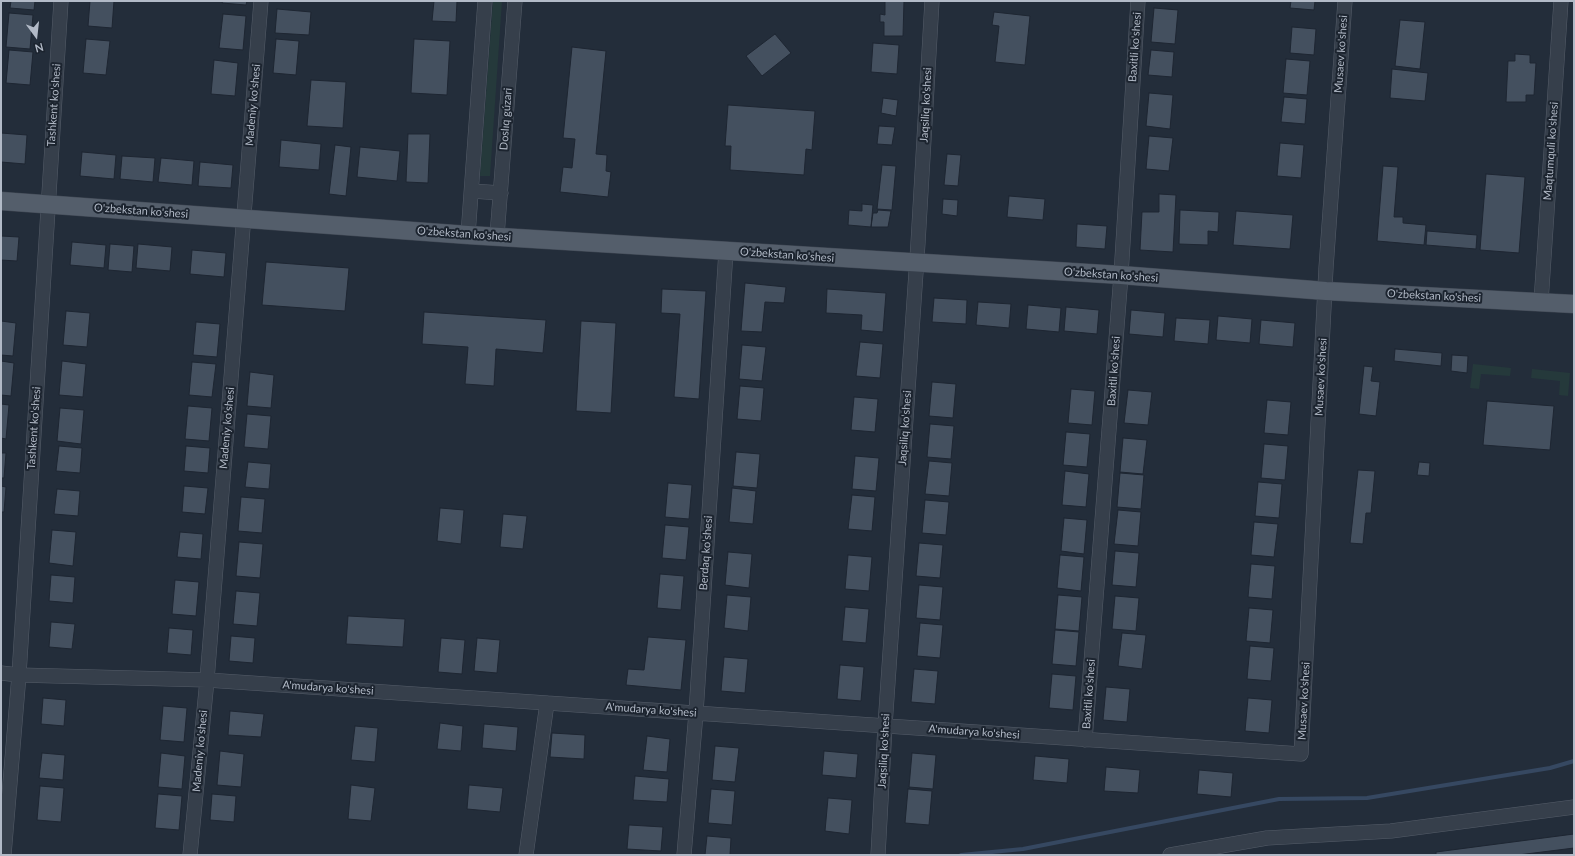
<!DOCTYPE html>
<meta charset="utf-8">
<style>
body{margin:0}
#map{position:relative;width:1575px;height:856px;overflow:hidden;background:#232d3a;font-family:Lato,sans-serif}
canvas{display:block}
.frame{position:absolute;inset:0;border:2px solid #b2bac7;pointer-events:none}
.north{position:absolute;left:16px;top:16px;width:40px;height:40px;-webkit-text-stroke:3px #1c242f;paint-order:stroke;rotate:165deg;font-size:11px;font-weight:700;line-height:16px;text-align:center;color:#b2bac7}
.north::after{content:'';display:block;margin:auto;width:14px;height:18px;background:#b2bac7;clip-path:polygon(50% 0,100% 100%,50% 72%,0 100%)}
</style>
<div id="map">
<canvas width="1575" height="856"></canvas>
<div class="frame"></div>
<div class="north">N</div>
</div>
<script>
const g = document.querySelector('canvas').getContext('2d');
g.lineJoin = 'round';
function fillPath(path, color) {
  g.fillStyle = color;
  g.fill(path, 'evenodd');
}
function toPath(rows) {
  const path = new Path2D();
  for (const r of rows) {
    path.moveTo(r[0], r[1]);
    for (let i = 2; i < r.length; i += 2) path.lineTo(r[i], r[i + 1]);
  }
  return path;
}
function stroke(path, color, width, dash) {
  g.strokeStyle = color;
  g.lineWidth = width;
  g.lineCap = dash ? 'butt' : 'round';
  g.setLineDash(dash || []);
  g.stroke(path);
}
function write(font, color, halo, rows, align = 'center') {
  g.font = font + ' Lato,sans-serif';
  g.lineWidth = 4;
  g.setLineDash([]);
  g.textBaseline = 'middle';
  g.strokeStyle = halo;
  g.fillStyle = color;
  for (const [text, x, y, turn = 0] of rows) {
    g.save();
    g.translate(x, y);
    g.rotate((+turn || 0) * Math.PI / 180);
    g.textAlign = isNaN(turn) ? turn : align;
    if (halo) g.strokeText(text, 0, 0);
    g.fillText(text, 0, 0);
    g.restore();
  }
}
fillPath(toPath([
 [493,1,502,1,490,176,480,176],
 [1473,364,1511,368,1510,376,1481,374,1479,389,1470,388],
 [1532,369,1570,373,1568,396,1559,395,1560,381,1531,378]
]), '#25393b');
stroke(toPath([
 [961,855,1023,849,1279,799,1367,798,1550,768,1574,761]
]), '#364861', 4);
const building = toPath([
 [11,1,35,1,34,10,10,8,11,1],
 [90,1,114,1,112,28,88,26,90,1],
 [223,1,247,1,246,5,222,3,223,1],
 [434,1,457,1,456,22,432,21,434,1],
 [885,1,904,1,903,36,884,36,884,22,880,22,880,14,885,15,885,1],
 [1291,1,1315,1,1314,10,1290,8,1291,1],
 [1154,8,1178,10,1175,44,1151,42,1154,8],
 [277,9,311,12,309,35,275,33,277,9],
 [994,12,1030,16,1025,65,995,62,999,26,992,25,994,12],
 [9,13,33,15,30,49,6,47,9,13],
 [223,14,246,16,243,50,219,48,223,14],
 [1400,20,1425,22,1420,69,1395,66,1400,20],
 [1292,27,1316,29,1314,55,1290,53,1292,27],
 [775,34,791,53,762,76,746,56,775,34],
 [86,39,110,41,106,75,83,73,86,39],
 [276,39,299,41,296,75,273,73,276,39],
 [414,39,450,41,447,95,411,93,414,39],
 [873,43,899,45,897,74,871,72,873,43],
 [572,47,606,51,596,154,607,155,606,171,611,172,608,197,560,192,563,167,572,168,575,139,563,138,572,47],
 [9,50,33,52,30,85,6,83,9,50],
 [1151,50,1174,52,1172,77,1148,75,1151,50],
 [1515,54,1530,55,1530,63,1536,63,1534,95,1526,95,1526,102,1506,102,1508,61,1515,61,1515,54],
 [1286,59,1310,61,1307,95,1283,93,1286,59],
 [214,60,238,63,235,96,211,94,214,60],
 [1392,69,1428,73,1425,101,1390,98,1392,69],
 [311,80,346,82,343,128,307,126,311,80],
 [1149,93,1173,95,1170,129,1146,126,1149,93],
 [1284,97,1307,99,1305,124,1281,122,1284,97],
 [883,98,898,100,896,116,881,113,883,98],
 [728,105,815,111,812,150,806,149,804,175,730,170,731,146,725,146,728,105],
 [879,126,895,127,892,145,877,144,879,126],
 [1,133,27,135,25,164,1,162,1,133],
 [408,134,430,134,428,183,406,182,408,134],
 [1149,136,1173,138,1169,171,1146,169,1149,136],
 [281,140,321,144,319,170,279,167,281,140],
 [1280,143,1304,145,1301,178,1277,176,1280,143],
 [335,145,351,147,346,196,329,194,335,145],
 [360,147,400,151,397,181,357,177,360,147],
 [82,152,116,155,114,179,80,176,82,152],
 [947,154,961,155,958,186,944,185,947,154],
 [122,156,155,158,153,182,120,179,122,156],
 [161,158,194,161,192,185,158,182,161,158],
 [200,162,233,165,231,188,198,186,200,162],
 [882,165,896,166,892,210,877,209,882,165],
 [1383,166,1398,167,1394,217,1403,217,1403,223,1426,225,1424,245,1377,241,1383,166],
 [1486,174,1525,177,1519,253,1480,250,1486,174],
 [1159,194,1176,195,1173,252,1140,250,1142,212,1159,212,1159,194],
 [1009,196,1045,199,1043,220,1007,217,1009,196],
 [943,199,958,200,957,216,942,214,943,199],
 [862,204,873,205,871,227,848,225,849,210,862,211,862,204],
 [878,210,891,211,888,227,871,227,873,213,877,213,878,210],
 [1180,210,1219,212,1218,232,1208,231,1208,245,1179,244,1180,210],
 [1236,211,1293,215,1290,249,1233,245,1236,211],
 [1077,224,1107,226,1105,249,1076,247,1077,224],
 [1427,231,1477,235,1476,249,1426,245,1427,231],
 [1,236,19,237,17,261,1,260,1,236],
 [72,242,106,245,104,268,70,265,72,242],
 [110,244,134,246,132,272,108,270,110,244],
 [138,244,172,247,170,271,136,268,138,244],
 [192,250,226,253,224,277,190,274,192,250],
 [266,262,349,268,345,311,262,305,266,262],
 [745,283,786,287,784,303,765,302,762,332,741,331,745,283],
 [662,289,706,291,699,399,674,397,680,314,661,313,662,289],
 [827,289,886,293,883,332,861,330,862,315,826,313,827,289],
 [934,298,967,300,966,324,932,322,934,298],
 [978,302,1011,304,1009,328,976,325,978,302],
 [1028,305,1061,308,1059,332,1026,329,1028,305],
 [1066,307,1099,310,1097,334,1064,331,1066,307],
 [1131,310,1165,313,1163,337,1129,334,1131,310],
 [66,311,90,313,87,347,63,345,66,311],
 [424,312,546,320,543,353,496,349,494,386,465,384,468,347,422,344,424,312],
 [1218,316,1252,319,1250,343,1216,340,1218,316],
 [1176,318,1210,320,1208,344,1174,341,1176,318],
 [1261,320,1295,323,1293,347,1259,344,1261,320],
 [1,321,16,323,13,356,1,355,1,321],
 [581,321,616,323,611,413,576,411,581,321],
 [196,322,220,324,217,357,193,355,196,322],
 [860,342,883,344,880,378,856,376,860,342],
 [742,345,766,347,762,381,739,379,742,345],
 [1395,349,1442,353,1441,366,1394,361,1395,349],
 [1452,355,1468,356,1467,373,1451,371,1452,355],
 [1,361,14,363,11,396,1,395,1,361],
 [62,361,86,364,83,397,59,395,62,361],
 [192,362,216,364,212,397,189,395,192,362],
 [1364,366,1373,367,1371,381,1380,382,1376,416,1359,414,1364,366],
 [250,372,274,375,271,408,247,406,250,372],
 [932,382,956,384,953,418,929,416,932,382],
 [740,386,764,388,761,421,737,419,740,386],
 [1071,389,1095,391,1092,425,1068,423,1071,389],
 [1128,390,1152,392,1148,425,1124,423,1128,390],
 [854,397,878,399,875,432,851,430,854,397],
 [1267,400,1291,402,1288,435,1264,433,1267,400],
 [1487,401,1554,406,1550,450,1483,445,1487,401],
 [1,404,9,405,6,439,1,438,1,404],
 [188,406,212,408,209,441,185,439,188,406],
 [60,408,84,410,81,444,57,441,60,408],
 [247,414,271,416,268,449,244,447,247,414],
 [930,424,954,426,951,459,927,457,930,424],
 [1066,432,1090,434,1087,467,1063,465,1066,432],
 [1123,438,1147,440,1143,474,1120,472,1123,438],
 [1264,444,1288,446,1285,480,1261,478,1264,444],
 [59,446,82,448,80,473,56,471,59,446],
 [186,446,210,448,208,473,184,471,186,446],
 [736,452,760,454,757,488,733,486,736,452],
 [1,453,6,453,4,478,1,478,1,453],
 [855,456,879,458,876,491,852,489,855,456],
 [929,461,952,463,949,496,925,494,929,461],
 [248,462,271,464,269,489,245,487,248,462],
 [1419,462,1430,463,1429,476,1417,475,1419,462],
 [1358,470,1375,471,1371,513,1366,513,1363,544,1350,543,1358,470],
 [1065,471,1089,474,1086,507,1062,505,1065,471],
 [1120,473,1144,475,1141,509,1117,507,1120,473],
 [1258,482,1282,484,1279,518,1255,516,1258,482],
 [668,483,692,485,689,519,665,517,668,483],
 [1,486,6,487,4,512,1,512,1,486],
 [184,486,208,488,205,514,182,512,184,486],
 [732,488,756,491,753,524,729,522,732,488],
 [57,489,80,491,78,516,54,514,57,489],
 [852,495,875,497,872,531,848,529,852,495],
 [241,497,265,499,262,533,238,531,241,497],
 [925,500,949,502,946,535,922,533,925,500],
 [440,508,464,510,461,544,437,541,440,508],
 [1118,510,1141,512,1138,546,1114,544,1118,510],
 [503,514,527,516,523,549,500,547,503,514],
 [1064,518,1087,520,1084,554,1061,551,1064,518],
 [1254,522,1278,524,1274,557,1251,555,1254,522],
 [665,525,689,527,686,560,662,558,665,525],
 [52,530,76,532,73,566,49,563,52,530],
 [180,532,203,534,201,559,177,557,180,532],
 [239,542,263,544,260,578,236,576,239,542],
 [919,543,943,545,940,578,916,576,919,543],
 [1115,551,1139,553,1136,587,1112,585,1115,551],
 [728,552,752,554,749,588,725,585,728,552],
 [848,555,872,557,869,591,845,589,848,555],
 [1060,555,1084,557,1081,591,1057,588,1060,555],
 [1251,564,1275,566,1272,599,1248,597,1251,564],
 [660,574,684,576,681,610,657,608,660,574],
 [51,575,75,577,73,603,49,601,51,575],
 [175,580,199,582,196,616,172,614,175,580],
 [919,585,943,587,940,620,916,618,919,585],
 [236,591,260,593,257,626,233,624,236,591],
 [727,595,751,597,748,631,724,628,727,595],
 [1058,595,1082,597,1079,631,1055,629,1058,595],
 [1115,596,1139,598,1136,631,1112,629,1115,596],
 [845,607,869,609,866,643,842,641,845,607],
 [1249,608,1273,610,1270,643,1246,641,1249,608],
 [348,616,405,619,403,647,346,644,348,616],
 [51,622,75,624,72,649,49,647,51,622],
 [920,623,943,625,940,658,917,656,920,623],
 [169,628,193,630,191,655,167,653,169,628],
 [1055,630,1079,632,1076,666,1052,664,1055,630],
 [1122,633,1146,635,1142,669,1118,666,1122,633],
 [231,636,255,638,253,663,229,661,231,636],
 [648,637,686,640,681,690,626,685,628,669,644,670,648,637],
 [441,638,465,640,462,674,438,672,441,638],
 [477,638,500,640,497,673,474,671,477,638],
 [1250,646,1274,648,1271,681,1247,679,1250,646],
 [724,657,748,659,745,693,721,691,724,657],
 [840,665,864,667,861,701,837,699,840,665],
 [914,669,938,671,935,704,911,702,914,669],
 [1052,674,1076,676,1073,710,1049,708,1052,674],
 [1106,687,1130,689,1127,722,1103,720,1106,687],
 [43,698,66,700,64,726,41,724,43,698],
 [1248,698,1272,700,1269,733,1245,731,1248,698],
 [163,706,187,708,184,742,160,740,163,706],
 [230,711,264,714,261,737,228,735,230,711],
 [440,723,463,726,461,751,437,749,440,723],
 [484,724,518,727,516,751,482,748,484,724],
 [355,726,378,728,375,762,351,760,355,726],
 [552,733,585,735,584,759,550,757,552,733],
 [647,736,670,739,667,772,643,770,647,736],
 [715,746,739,748,735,782,712,780,715,746],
 [220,751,244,754,241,787,217,785,220,751],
 [824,751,858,754,856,778,822,775,824,751],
 [42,753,65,755,63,780,39,778,42,753],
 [161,753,185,756,182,789,158,787,161,753],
 [912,753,936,755,933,789,909,787,912,753],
 [1035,756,1069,759,1067,783,1033,780,1035,756],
 [1106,767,1140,770,1138,793,1104,791,1106,767],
 [1199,770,1233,773,1231,797,1197,794,1199,770],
 [635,776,669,779,667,802,633,800,635,776],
 [351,785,375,788,371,821,348,819,351,785],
 [469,785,503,788,500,812,467,809,469,785],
 [40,786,64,788,61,822,37,820,40,786],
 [711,789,735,791,732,825,708,823,711,789],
 [908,789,932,791,929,825,905,823,908,789],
 [158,794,182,796,179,830,155,828,158,794],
 [212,794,236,796,234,822,210,820,212,794],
 [828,798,852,800,849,834,825,831,828,798],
 [629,825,663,827,661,851,627,849,629,825],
 [1574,834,1574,848,1518,855,1436,855,1436,852,1574,834],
 [707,836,731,838,730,855,705,855,707,836]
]);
fillPath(building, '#44505f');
stroke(building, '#1e2632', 1);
const minor = toPath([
 [472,191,501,193],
 [468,235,485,1],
 [497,236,515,1],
 [1541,302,1561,1],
 [1,673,19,675,207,680,1301,754,1326,268,1345,1],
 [1085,740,1121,275,1138,1],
 [4,855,19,675,61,1],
 [190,855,207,680,261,1],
 [526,855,547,703],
 [684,855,696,713,726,251],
 [878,855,885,726,918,243,932,1],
 [1170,855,1267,838,1391,831,1574,807]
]);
const major = toPath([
 [1,201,468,235,1121,275,1326,291,1574,304]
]);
stroke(minor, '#555d69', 15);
stroke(major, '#404854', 19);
stroke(minor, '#363f4b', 14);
stroke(major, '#545e6b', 18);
write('11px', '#b2bac7', '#1c242f', [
 ["Baxitli ko'shesi",1135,47,-86],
 ["Musaev ko'shesi",1341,54,-86],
 ["Tashkent ko'shesi",54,105,-86],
 ["Madeniy ko'shesi",253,105,-85],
 ["Jaqsiliq ko'shesi",926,105,-87],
 ["Doslıq gúzari",506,119,-86],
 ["Maqtumquli ko'shesi",1551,151,-86],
 ["O'zbekstan ko'shesi",141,211,4],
 ["O'zbekstan ko'shesi",464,234,4],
 ["O'zbekstan ko'shesi",787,255,4],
 ["O'zbekstan ko'shesi",1111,275,4],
 ["O'zbekstan ko'shesi",1434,296,3],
 ["Baxitli ko'shesi",1114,371,-86],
 ["Musaev ko'shesi",1321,377,-87],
 ["Tashkent ko'shesi",34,428,-86],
 ["Madeniy ko'shesi",227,428,-85],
 ["Jaqsiliq ko'shesi",905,428,-86],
 ["Berdaq ko'shesi",706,553,-86],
 ["A'mudarya ko'shesi",328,688,4],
 ["Baxitli ko'shesi",1089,694,-86],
 ["Musaev ko'shesi",1304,701,-87],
 ["A'mudarya ko'shesi",651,710,4],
 ["A'mudarya ko'shesi",974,732,4],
 ["Madeniy ko'shesi",200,751,-85],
 ["Jaqsiliq ko'shesi",884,751,-87]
]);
</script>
